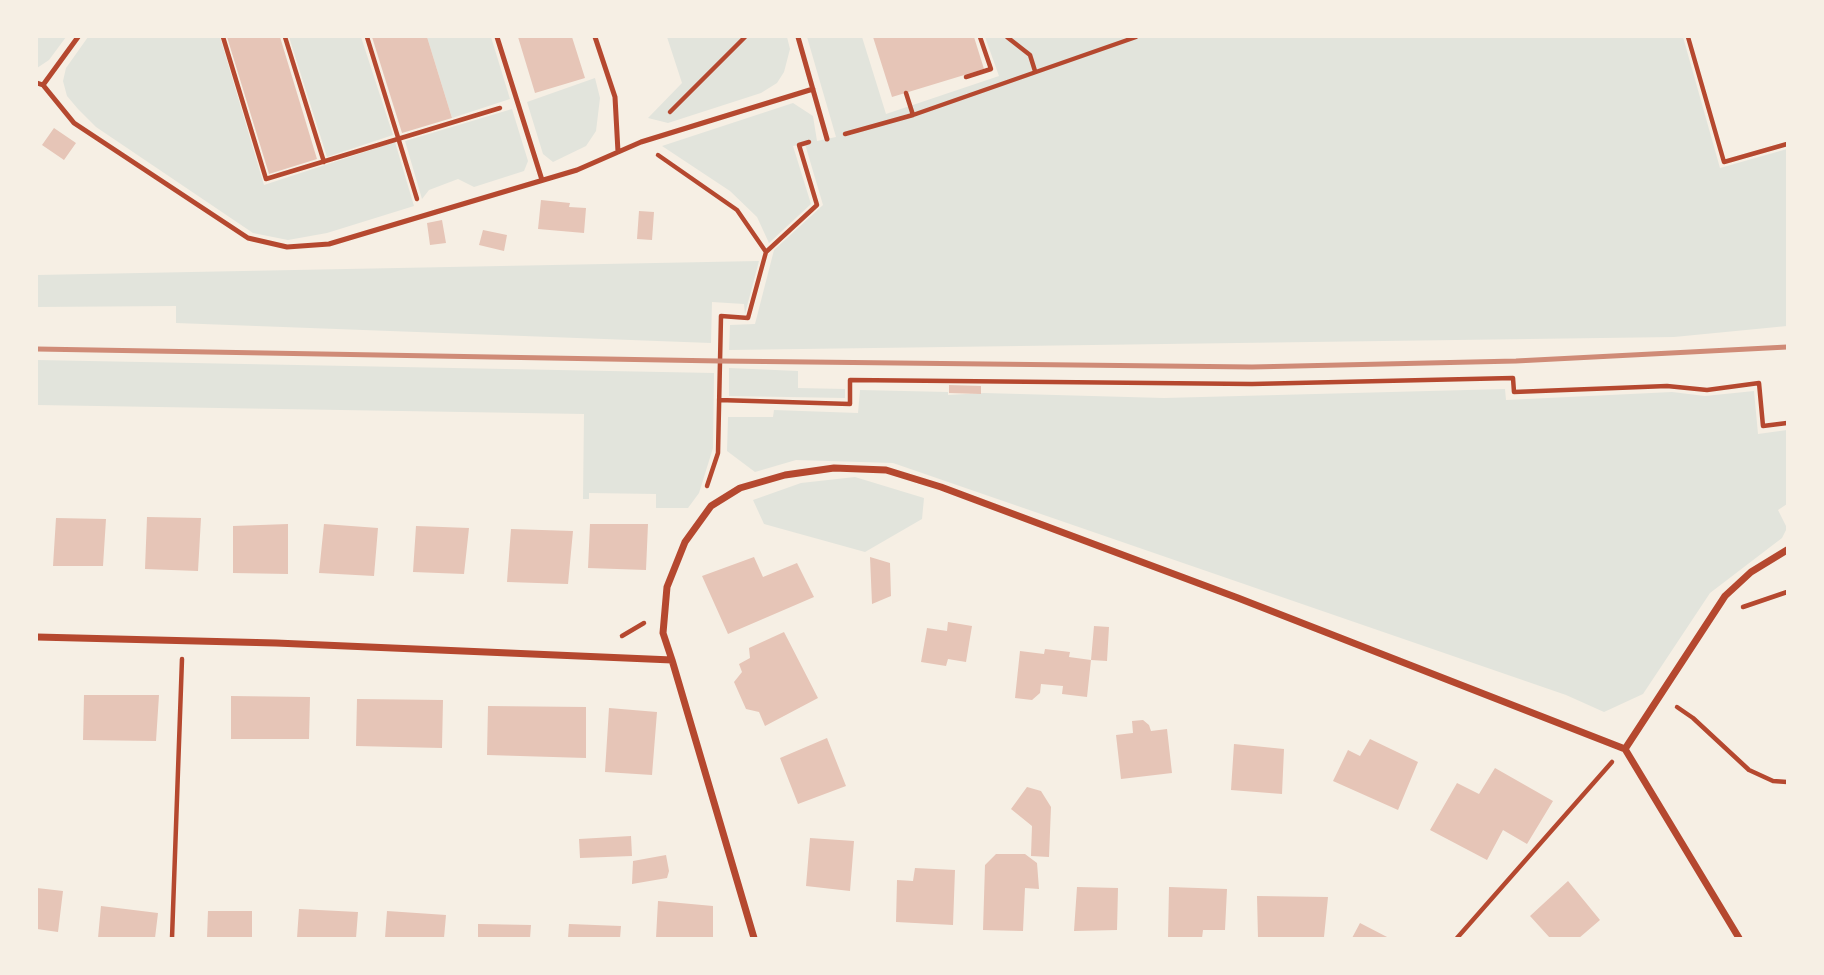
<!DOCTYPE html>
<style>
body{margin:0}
#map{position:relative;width:1824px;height:975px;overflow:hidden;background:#f6efe4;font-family:Arial,sans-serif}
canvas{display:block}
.frame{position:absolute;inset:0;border:38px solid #f6efe4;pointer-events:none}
</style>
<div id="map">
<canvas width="1824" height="975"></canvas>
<div class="frame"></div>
</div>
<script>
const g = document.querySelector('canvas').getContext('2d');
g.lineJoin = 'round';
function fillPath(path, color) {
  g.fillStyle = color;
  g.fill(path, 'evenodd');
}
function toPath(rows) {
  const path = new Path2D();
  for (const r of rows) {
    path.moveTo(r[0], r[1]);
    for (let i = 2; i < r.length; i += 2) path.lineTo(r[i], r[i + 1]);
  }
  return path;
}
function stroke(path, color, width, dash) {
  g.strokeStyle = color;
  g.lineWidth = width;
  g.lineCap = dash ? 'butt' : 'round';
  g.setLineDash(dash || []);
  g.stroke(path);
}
fillPath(toPath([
 [37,37,66,37,49,60,37,68],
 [88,37,220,37,264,185,395,142,414,206,327,233,288,240,253,233,96,127,78,109,67,96,63,81,66,68],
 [289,37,361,37,393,135,327,157],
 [427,37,491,37,510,99,452,118],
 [667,37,787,37,790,49,784,72,777,83,761,93,668,123,648,118,682,83],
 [807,37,862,37,886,114,999,76,985,37,1683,37,1720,168,1787,149,1787,326,1674,337,729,350,730,325,755,324,774,250,823,205,805,144,793,146,811,204,769,243,757,217,730,191,662,146,793,103,813,116,817,141,836,137],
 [595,78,600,98,596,131,586,146,553,162,543,154,527,102],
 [512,109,528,161,524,171,474,187,458,179,429,190,422,199,405,141],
 [759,261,745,314,744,304,712,302,711,343,176,323,176,306,37,307,37,275],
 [37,360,714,373,713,448,699,493,688,508,656,508,656,494,589,493,589,499,583,499,584,414,37,405],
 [729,368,798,371,798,388,845,389,845,398,729,396],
 [1505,389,1506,400,1672,392,1705,396,1754,391,1758,434,1787,430,1787,504,1778,510,1787,528,1782,538,1710,593,1643,694,1604,712,1566,695,893,463,796,460,755,472,727,451,728,417,773,417,774,410,858,413,860,390,948,392,948,395,984,393,1164,398],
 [855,477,924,498,922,519,865,552,764,524,753,500,801,483]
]), '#e2e4dc');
fillPath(toPath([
 [227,37,280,37,317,159,269,174],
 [372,37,427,37,452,118,402,133],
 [518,37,572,37,585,78,535,93],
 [873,37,974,37,984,69,892,97],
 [54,128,76,143,64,160,42,145],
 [541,200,570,203,569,207,586,208,584,233,538,229],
 [639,211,654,212,652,240,637,239],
 [442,220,446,243,430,245,427,223],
 [483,230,507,235,504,251,479,245],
 [949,385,981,386,981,394,949,393],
 [147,517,201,518,198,571,145,569],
 [56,518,106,519,103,566,53,566],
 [288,524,288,574,233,573,233,526],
 [324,524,378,528,374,576,319,573],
 [590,524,648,524,646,570,588,568],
 [416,526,469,528,464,574,413,572],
 [511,529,573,531,568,584,507,582],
 [754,557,763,577,797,563,814,597,728,634,702,576],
 [870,557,890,563,891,596,872,604],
 [948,622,972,626,966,662,948,659,946,666,921,662,927,628,947,631],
 [1094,626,1109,627,1107,661,1091,660],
 [784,632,818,698,765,726,759,712,746,709,734,682,742,672,739,664,750,658,749,648],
 [1045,649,1070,652,1069,657,1091,660,1087,697,1062,694,1063,686,1041,684,1040,693,1032,700,1015,698,1020,651,1044,654],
 [84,695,159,695,156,741,83,740],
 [231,696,310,697,309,739,231,739],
 [357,699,443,700,442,748,356,746],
 [488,706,586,707,586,758,487,755],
 [609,708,657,712,652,775,605,772],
 [1143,720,1149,725,1151,731,1167,729,1172,773,1121,779,1116,735,1133,733,1132,721],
 [827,738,846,786,798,804,780,758],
 [1370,739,1418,762,1398,810,1333,781,1348,750,1360,756],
 [1234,744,1284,749,1282,794,1231,790],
 [1495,768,1553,801,1527,844,1503,830,1487,860,1430,830,1457,783,1479,794],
 [1027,787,1041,791,1051,807,1049,857,1031,856,1032,826,1011,809],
 [631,836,632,856,580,858,579,839],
 [810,838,854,841,850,891,806,886],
 [996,854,1025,854,1037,863,1039,889,1025,888,1023,931,983,930,985,865],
 [666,855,669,871,667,878,632,884,633,861],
 [915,868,955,870,953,925,896,922,897,880,913,881],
 [1568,881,1600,920,1579,938,1550,938,1530,916],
 [1077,887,1118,888,1117,930,1074,931],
 [1169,887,1227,889,1225,930,1203,930,1202,938,1168,938],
 [37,888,63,891,58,932,37,929],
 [1257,896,1328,897,1324,937,1258,938],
 [658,901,713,906,713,938,656,938],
 [101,906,158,913,155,938,98,938],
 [299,909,358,912,356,938,297,938],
 [208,911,252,911,252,938,207,938],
 [387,911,446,915,444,938,385,938],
 [1360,923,1389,938,1352,938],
 [478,924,531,925,530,938,478,938],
 [569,924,621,926,620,938,568,938]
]), '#e6c5b7');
stroke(toPath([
 [223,37,266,179,500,108],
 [285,37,324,162],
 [367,37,417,199],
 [1007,37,1030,55,1035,71],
 [1688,37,1724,162,1787,144],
 [966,77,991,69,980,37],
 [906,93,913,115],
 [670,112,745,37],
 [845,134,913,115,1136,37],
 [658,155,737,210,766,252,748,318,721,316,718,453,707,486],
 [766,252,817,205,799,145,809,142],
 [719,400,850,404,850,380,1252,384,1513,378,1514,392,1667,386,1707,390,1759,383,1763,426,1787,423],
 [1743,607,1787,592],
 [622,636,644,623],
 [1677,707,1693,718,1749,770,1773,781,1787,782],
 [172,938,182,659],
 [1457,938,1612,762]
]), '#b5482f', 4.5);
stroke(toPath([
 [497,37,542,180],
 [595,37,615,97,618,152],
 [798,37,827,139],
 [37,83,43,85,74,123,248,238,287,247,329,244,436,212,577,170,641,142,813,89],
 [43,85,78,37]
]), '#b5482f', 5);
stroke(toPath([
 [37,637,276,643,672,660,754,938],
 [672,660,663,633,667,587,685,542,711,506,740,488,785,475,834,468,886,470,941,487,1238,598,1625,749,1739,938],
 [1625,749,1725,596,1751,572,1787,550]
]), '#b5482f', 7);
stroke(toPath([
 [37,349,720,361,1252,367,1516,361,1787,347]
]), '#cf8b77', 5);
</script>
